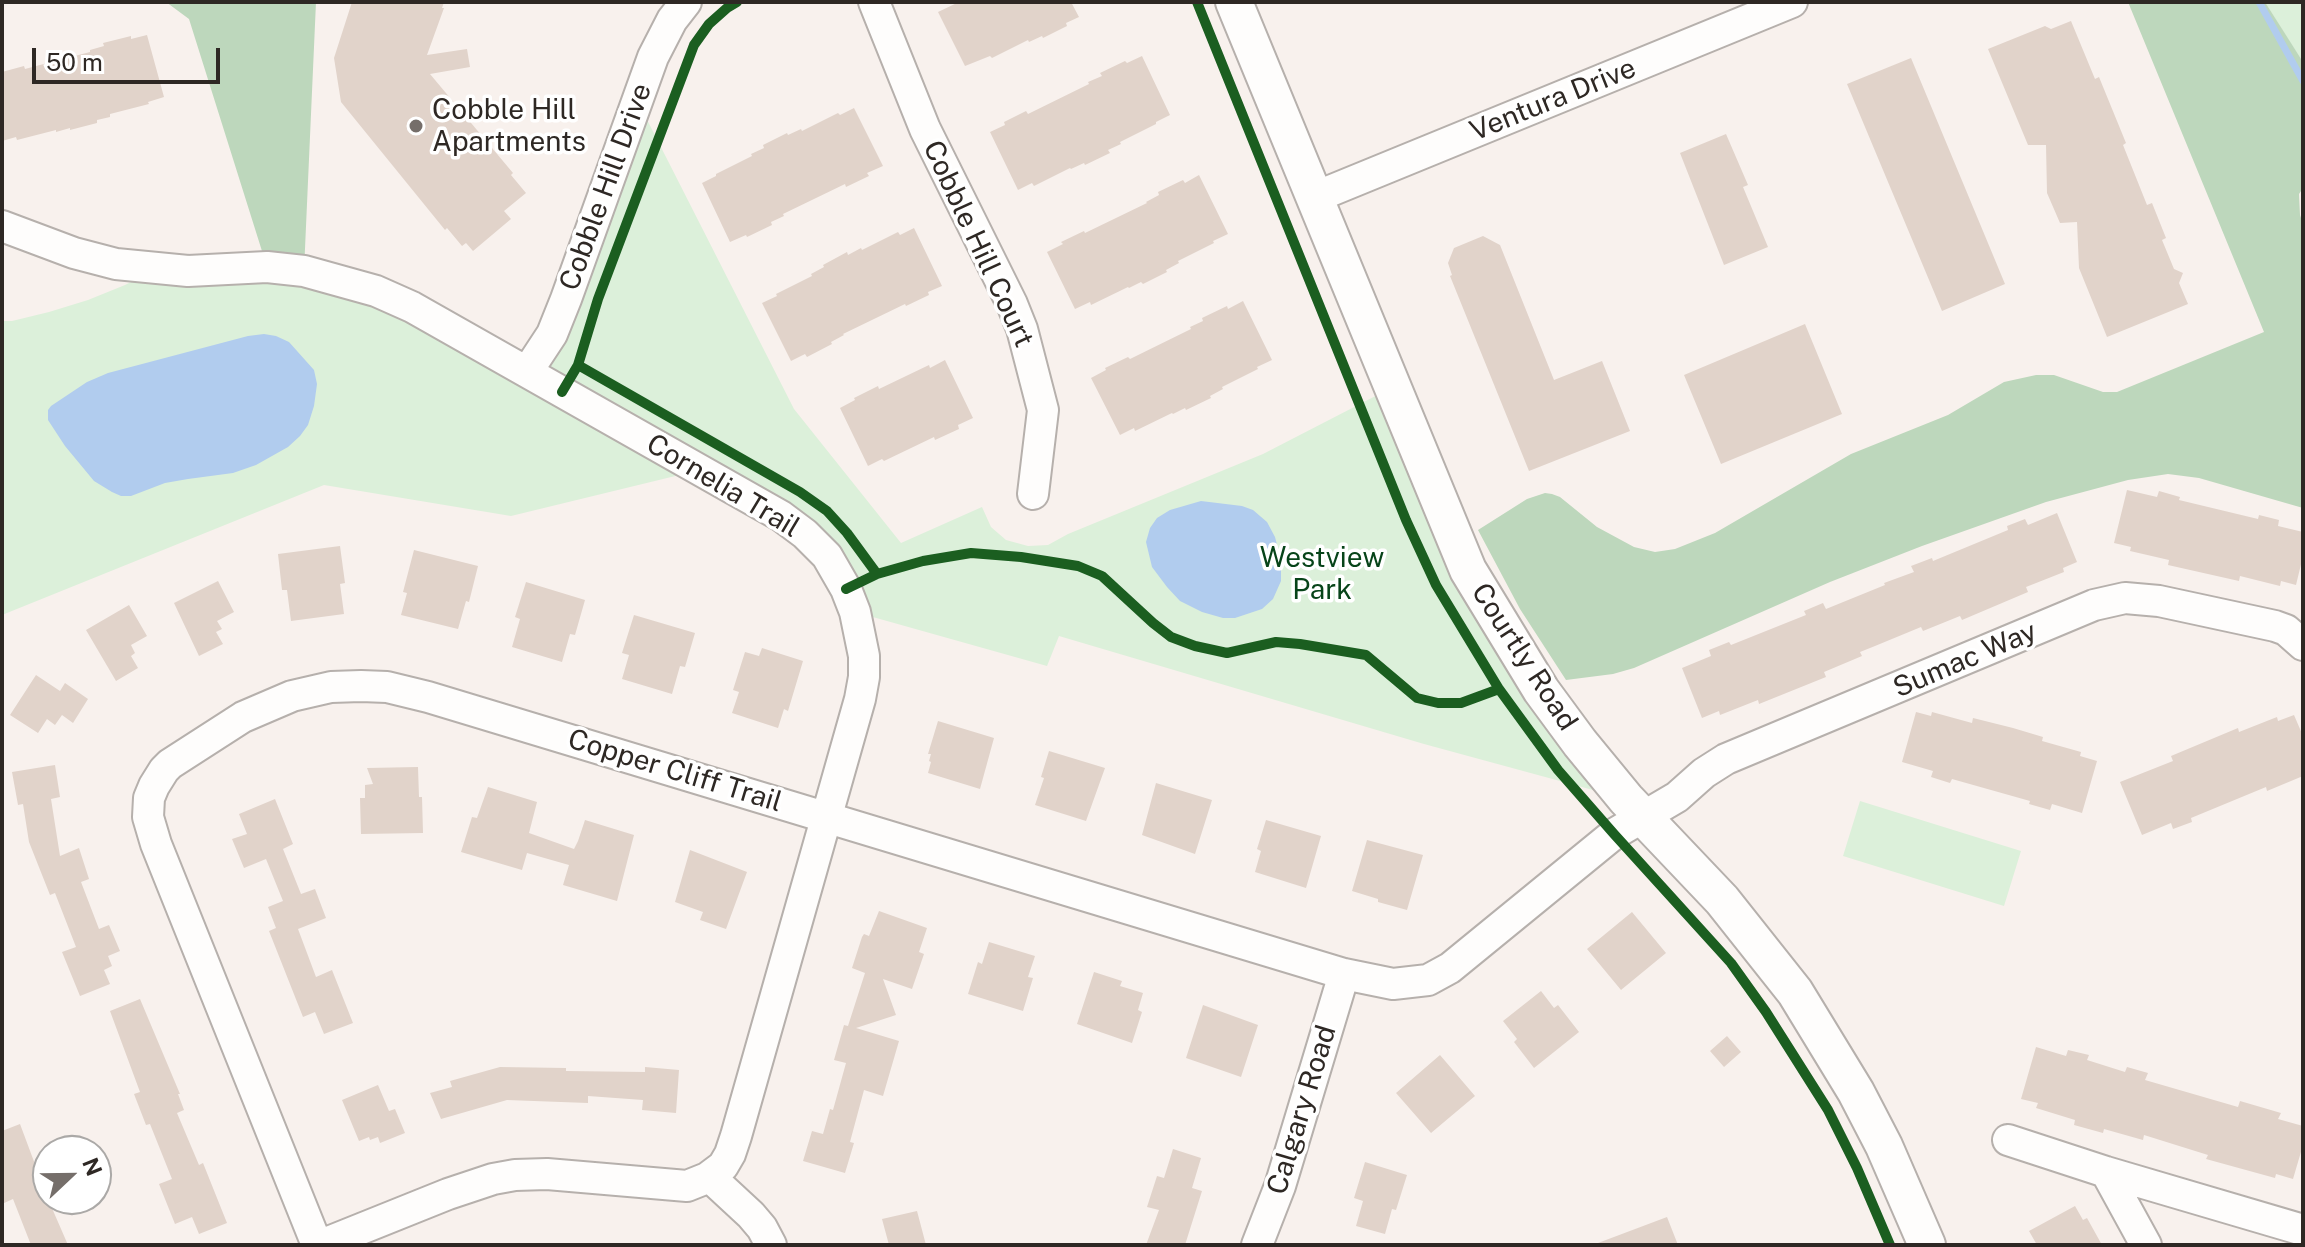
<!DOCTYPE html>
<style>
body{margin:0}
#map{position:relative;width:2305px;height:1247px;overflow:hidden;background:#f8f1ed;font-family:"Public Sans",sans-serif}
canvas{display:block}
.frame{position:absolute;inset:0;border:4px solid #2e2824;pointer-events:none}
.north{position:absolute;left:32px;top:1135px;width:80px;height:80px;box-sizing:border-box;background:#fff;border:2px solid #aba9a7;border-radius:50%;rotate:68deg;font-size:22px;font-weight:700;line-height:32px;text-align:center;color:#2e2824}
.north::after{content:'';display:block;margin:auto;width:28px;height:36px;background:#756e6a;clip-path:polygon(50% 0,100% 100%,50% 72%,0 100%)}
.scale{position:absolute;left:32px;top:48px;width:188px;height:36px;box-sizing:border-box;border:4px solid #2e2824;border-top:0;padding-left:10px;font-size:24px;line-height:28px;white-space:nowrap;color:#2e2824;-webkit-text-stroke:6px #fff;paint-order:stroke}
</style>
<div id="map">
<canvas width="2305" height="1247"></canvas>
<div class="frame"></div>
<div class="north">N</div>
<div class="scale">50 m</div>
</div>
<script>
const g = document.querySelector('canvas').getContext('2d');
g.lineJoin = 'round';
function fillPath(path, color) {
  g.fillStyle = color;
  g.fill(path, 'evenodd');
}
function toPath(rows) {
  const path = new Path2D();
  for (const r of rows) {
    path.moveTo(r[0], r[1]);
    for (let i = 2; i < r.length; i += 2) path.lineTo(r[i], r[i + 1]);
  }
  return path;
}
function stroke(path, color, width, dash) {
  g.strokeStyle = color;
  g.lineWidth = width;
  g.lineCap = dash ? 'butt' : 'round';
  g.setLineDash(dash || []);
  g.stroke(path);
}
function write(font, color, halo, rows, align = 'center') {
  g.font = font + ' "Public Sans",sans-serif';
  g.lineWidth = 7;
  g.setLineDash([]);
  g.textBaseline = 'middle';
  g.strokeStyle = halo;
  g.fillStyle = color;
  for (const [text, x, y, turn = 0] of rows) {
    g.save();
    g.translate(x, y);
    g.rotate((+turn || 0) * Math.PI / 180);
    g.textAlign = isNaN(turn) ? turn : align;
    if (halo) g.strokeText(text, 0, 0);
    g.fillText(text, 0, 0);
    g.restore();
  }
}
fillPath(toPath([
 [2265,2,2303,2,2303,62,2289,41],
 [637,100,794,409,901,543,982,507,991,527,1006,540,1028,546,1048,545,1068,534,1263,454,1391,388,1442,510,1626,799,1424,744,1059,636,1047,666,855,612,827,556,700,470,511,516,324,485,2,615,2,321,12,321,49,312,88,300,125,285,155,270,304,271,527,372],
 [1860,801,2021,851,2004,906,1843,856]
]), '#dcf0da');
fillPath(toPath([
 [166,2,316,2,304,271,267,267,189,19],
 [2128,2,2265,2,2303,62,2303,188,2299,194,2300,215,2303,224,2303,508,2199,478,2168,474,2128,480,2046,502,1922,546,1830,582,1634,668,1613,674,1566,680,1520,609,1478,530,1527,499,1545,493,1552,494,1560,497,1597,527,1634,547,1655,552,1675,549,1715,533,1851,454,1948,415,2004,382,2036,375,2054,375,2103,392,2117,392,2264,332]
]), '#bdd7bc');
fillPath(toPath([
 [264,334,276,336,289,342,314,370,317,384,314,406,308,425,300,436,288,447,256,465,233,473,188,479,165,483,131,496,121,496,112,492,94,481,65,446,48,420,48,410,51,406,87,382,108,373,248,336],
 [1201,501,1242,506,1253,510,1267,522,1275,537,1281,560,1281,581,1273,599,1262,609,1235,618,1223,618,1202,612,1180,601,1167,587,1152,567,1146,542,1150,528,1157,518,1170,510]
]), '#b1ccee');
stroke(toPath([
 [2259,2,2303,81]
]), '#b1ccee', 7);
fillPath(toPath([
 [352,2,444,2,442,8,444,8,427,55,467,49,470,67,430,74,513,173,511,175,526,193,504,211,511,219,473,251,466,243,462,246,447,228,445,230,341,102,334,58],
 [959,2,1071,2,1079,17,1066,23,1067,26,1043,38,1042,36,1029,42,1028,40,992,58,990,56,965,66,938,12],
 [2071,21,2095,79,2099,77,2126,143,2123,145,2147,205,2152,203,2166,238,2162,240,2174,269,2183,273,2179,283,2188,304,2107,337,2079,268,2077,222,2060,223,2047,193,2046,145,2028,145,1988,49,2045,26,2051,29],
 [147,35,164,97,148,102,149,104,110,114,110,117,97,120,97,123,70,130,70,128,56,132,56,130,17,140,16,137,2,141,2,72,24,66,25,69,40,65,90,52,90,50,104,46,103,43,131,36,131,39],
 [1142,56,1170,115,1156,122,1156,124,1120,142,1121,144,1108,150,1110,153,1085,165,1084,163,1071,169,1070,168,1034,186,1032,183,1018,190,990,132,1005,125,1004,122,1026,111,1028,114,1089,84,1088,82,1102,76,1100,73,1125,61,1127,63],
 [1911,58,2005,284,1942,311,1847,84],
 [854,108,883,166,867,173,869,176,846,187,845,184,783,214,784,216,771,222,772,225,747,237,746,235,730,242,702,183,716,176,716,174,752,156,751,154,764,148,763,145,787,133,788,135,801,129,802,131,838,113,840,115],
 [1726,134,1748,185,1743,187,1768,247,1724,265,1680,153],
 [1199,175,1228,234,1213,241,1214,243,1178,261,1179,263,1166,270,1167,272,1143,284,1141,282,1129,288,1128,287,1091,305,1090,302,1075,309,1047,252,1063,244,1061,242,1084,231,1085,233,1147,203,1146,202,1159,195,1158,192,1183,180,1185,183],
 [914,228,942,286,928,292,929,295,906,306,905,304,843,334,844,335,831,342,832,344,807,357,805,354,791,361,762,303,777,296,776,294,812,276,811,274,824,267,823,265,847,252,848,255,861,248,862,250,898,232,900,235],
 [1483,236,1500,245,1554,380,1602,361,1630,431,1529,471,1450,276,1452,275,1448,263,1454,248],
 [1243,301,1272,360,1257,367,1258,369,1222,387,1223,389,1210,396,1211,398,1186,410,1185,408,1173,414,1172,413,1135,431,1134,428,1120,435,1091,378,1106,370,1105,368,1128,357,1130,359,1191,329,1190,327,1203,321,1202,318,1227,306,1228,309],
 [1805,324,1842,414,1721,464,1684,375],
 [945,360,973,418,958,425,959,429,935,440,934,437,884,461,882,459,868,466,840,408,855,400,854,398,878,386,879,389,929,365,930,368],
 [2127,490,2157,497,2159,491,2180,497,2179,500,2258,519,2259,515,2279,520,2278,526,2303,532,2303,556,2296,585,2281,581,2280,586,2240,576,2239,581,2199,572,2168,565,2169,560,2130,551,2131,547,2114,543],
 [2057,513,2077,562,2063,568,2064,572,2026,587,2028,592,1962,620,1960,616,1923,631,1921,627,1875,646,1860,652,1862,656,1824,672,1826,677,1759,704,1758,700,1720,715,1719,711,1702,718,1682,668,1711,656,1709,650,1729,642,1731,645,1806,615,1804,611,1823,603,1826,609,1885,585,1884,583,1914,572,1911,566,1932,558,1933,561,2008,530,2007,526,2025,519,2028,525],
 [340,546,345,583,340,584,344,614,291,621,287,590,282,590,278,554],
 [414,550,478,566,469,602,466,601,458,629,401,615,407,593,403,592],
 [218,581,234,612,217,621,222,629,216,632,223,644,199,656,174,603],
 [526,582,585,600,575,635,570,634,562,662,512,647,520,619,515,617],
 [129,605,147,636,131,645,135,653,131,656,138,668,116,681,86,630],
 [634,615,695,633,685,667,680,666,672,694,622,679,629,655,622,653],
 [762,648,803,661,788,711,784,709,778,728,732,713,739,692,733,690,745,652,759,656],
 [36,675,60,691,65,683,88,699,73,723,62,715,55,725,47,719,38,733,10,715],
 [1916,712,1931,716,1932,712,1972,723,1973,718,2013,728,2043,737,2042,741,2081,752,2080,756,2097,761,2082,813,2052,804,2050,810,2029,804,2030,801,1952,779,1950,783,1931,777,1933,771,1902,762],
 [2294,715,2303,736,2303,776,2267,791,2266,787,2191,818,2192,822,2173,829,2171,823,2142,835,2120,782,2173,761,2171,756,2238,728,2239,732,2277,717,2278,721],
 [938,721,994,738,980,789,928,773,931,762,929,761,931,754,928,754],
 [1049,751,1105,768,1086,821,1035,805,1044,778,1041,777],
 [55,765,60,797,51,799,60,856,79,848,89,879,81,882,99,929,109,925,120,951,108,956,112,966,104,970,110,984,80,996,62,952,76,947,55,893,50,895,29,842,23,804,18,805,12,772],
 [418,767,419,797,422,797,423,833,361,834,360,798,365,798,365,785,373,784,367,768],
 [1156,783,1212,800,1195,854,1142,835],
 [488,787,537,802,529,833,574,849,578,841,585,820,634,835,617,901,563,885,569,865,527,853,522,870,461,852,472,817,477,818],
 [275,799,293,844,283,849,301,894,315,889,326,918,298,929,316,977,332,970,353,1023,324,1034,315,1012,303,1017,269,931,276,928,268,907,283,901,266,859,244,868,232,839,247,834,239,814],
 [1266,820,1321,836,1306,888,1255,872,1261,851,1257,849],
 [1367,840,1423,855,1407,910,1378,902,1378,899,1352,891],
 [690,850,747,872,726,929,700,920,703,912,675,902],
 [879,911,927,928,919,952,924,954,912,989,883,979,896,1015,856,1028,899,1041,883,1096,864,1090,850,1142,854,1143,845,1173,803,1161,812,1131,823,1134,830,1109,833,1110,846,1063,834,1060,844,1025,848,1026,865,973,852,968,862,937,864,934,869,936],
 [1632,912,1666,953,1621,990,1587,949],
 [989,942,1035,956,1028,977,1033,978,1023,1011,968,994,978,962,982,964],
 [1094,972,1122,981,1120,986,1143,993,1138,1010,1142,1012,1132,1043,1077,1024],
 [1541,991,1554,1008,1558,1005,1579,1032,1534,1068,1514,1042,1517,1039,1503,1021],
 [140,999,180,1094,178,1094,184,1110,177,1113,199,1165,203,1163,227,1223,199,1234,192,1217,175,1224,159,1184,172,1179,150,1124,146,1125,134,1094,140,1092,110,1011],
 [1203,1005,1258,1025,1241,1077,1186,1058],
 [1727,1036,1741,1052,1724,1067,1710,1051],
 [2036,1047,2066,1056,2068,1050,2089,1055,2087,1060,2125,1072,2127,1067,2148,1073,2145,1080,2238,1107,2240,1101,2281,1113,2278,1119,2303,1126,2303,1145,2293,1179,2276,1174,2275,1178,2206,1159,2208,1155,2144,1135,2143,1140,2104,1129,2103,1133,2074,1125,2075,1120,2036,1108,2038,1103,2021,1099],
 [1440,1055,1475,1096,1431,1133,1396,1093],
 [500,1067,566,1068,566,1071,645,1072,645,1067,679,1070,676,1113,642,1110,643,1100,588,1096,588,1103,507,1100,441,1119,430,1093,452,1087,450,1081],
 [378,1085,389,1111,395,1109,405,1133,380,1143,378,1137,370,1140,369,1137,359,1141,342,1100],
 [20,1124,48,1199,68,1245,31,1245,13,1199,2,1204,2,1131],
 [1173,1149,1201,1158,1192,1188,1202,1191,1185,1245,1146,1245,1159,1210,1147,1207,1157,1176,1164,1178],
 [1365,1162,1407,1175,1396,1210,1392,1209,1385,1234,1356,1226,1363,1201,1354,1198],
 [2075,1206,2083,1220,2087,1218,2102,1245,2037,1245,2029,1231],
 [917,1211,926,1245,889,1245,882,1219],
 [1667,1217,1678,1245,1598,1245,1598,1243]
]), '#e1d3ca');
const minor = toPath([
 [874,2,925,129,1012,304,1022,329,1043,410,1033,494],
 [1313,198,1792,2],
 [2,226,74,253,116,264,188,271,267,267,304,271,376,291,412,307,781,516,805,534,827,556,846,589,855,612,864,656,864,677,860,699,736,1136,730,1154,723,1166,707,1178,687,1186,547,1174,515,1175,493,1179,448,1194,321,1245],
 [527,372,552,334,566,299,653,57,672,20,686,2],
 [2008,1140,2106,1172,2303,1230],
 [2106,1172,2146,1245],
 [710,1177,751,1215,762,1228,771,1245],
 [317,1245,156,844,148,817,149,798,154,786,164,770,170,764,243,717,292,696,331,687,361,686,387,687,428,697,1344,974,1393,984,1428,980,1450,968,1614,834,1677,797,1704,773,1726,759,2094,605,2125,598,2159,601,2275,626,2286,630,2303,645],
 [1257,1245,1280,1186,1344,974]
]);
const tertiary = toPath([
 [1234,2,1468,570,1541,690,1580,743,1626,799,1722,900,1795,992,1856,1092,1884,1146,1927,1245]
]);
stroke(minor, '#b6b0ac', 34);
stroke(tertiary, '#b6b0ac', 40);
stroke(minor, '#fefdfc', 30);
stroke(tertiary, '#fefdfc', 36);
stroke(toPath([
 [1197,2,1406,520,1436,585,1499,689,1558,770,1614,834,1731,963,1766,1012,1828,1110,1857,1168,1890,1245],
 [578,365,800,492,827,511,847,533,877,574],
 [562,392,578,365,598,299,694,45,709,24,727,8,737,2],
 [846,589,877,574,923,561,971,553,1021,557,1078,566,1102,576,1153,623,1171,637,1195,646,1227,653,1276,642,1300,644,1366,655,1417,698,1438,703,1461,703,1499,689]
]), '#1b5e20', 10);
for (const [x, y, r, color] of [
 [416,126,8,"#756e6a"]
]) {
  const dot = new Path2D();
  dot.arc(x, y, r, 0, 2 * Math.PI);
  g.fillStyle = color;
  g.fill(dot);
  stroke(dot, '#fff', 3);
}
write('28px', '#2e2824', '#fff', [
 ["Ventura Drive",1553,100,-22],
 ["Cobble Hill Drive",606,187,-70],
 ["Cobble Hill Court",978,244,65],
 ["Cornelia Trail",723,486,31],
 ["Courtly Road",1524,657,57],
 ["Sumac Way",1965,660,-23],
 ["Copper Cliff Trail",675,771,17],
 ["Calgary Road",1302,1110,-73]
]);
write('28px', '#2e2824', '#fff', [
 ["Cobble Hill",432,110],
 ["Apartments",432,142]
], 'left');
write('28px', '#074419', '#fff', [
 ["Westview",1322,558],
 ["Park",1322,590]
]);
</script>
